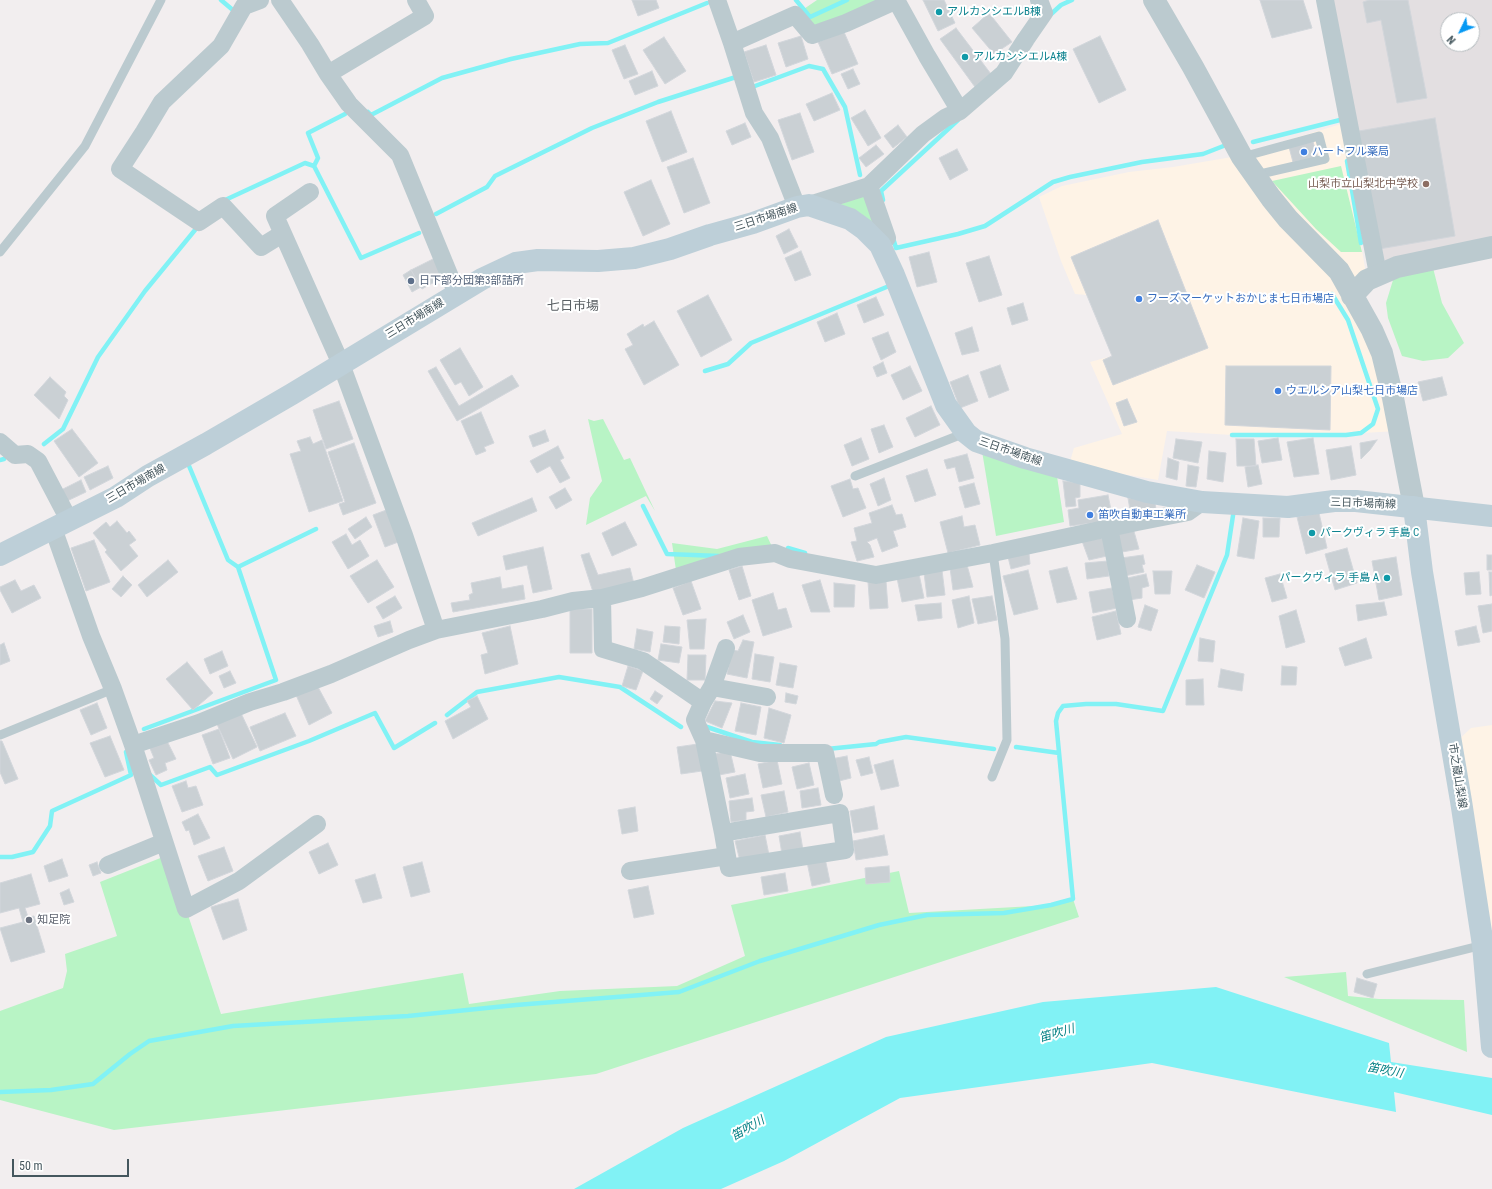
<!DOCTYPE html>
<meta charset="utf-8">
<style>
body{margin:0}
#map{position:relative;width:1492px;height:1189px;overflow:hidden;background:#f2eeef;font-family:"Roboto Condensed",sans-serif}
canvas{display:block}
.north{position:absolute;left:1440px;top:12px;width:40px;height:40px;box-sizing:border-box;background:#fff;border:1px solid #b5bcbf;border-radius:50%;rotate:227deg;font-size:11px;font-weight:700;line-height:16px;text-align:center;color:#45575e}
.north::after{content:'';display:block;margin:auto;width:14px;height:18px;background:#0699f4;clip-path:polygon(50% 0,100% 100%,50% 72%,0 100%)}
.scale{position:absolute;left:12px;top:1159px;width:117px;height:18px;box-sizing:border-box;border:2px solid #45575e;border-top:0;padding-left:5px;font-size:12px;line-height:14px;white-space:nowrap;color:#45575e;-webkit-text-stroke:3px #fff;paint-order:stroke}
</style>
<div id="map">
<canvas width="1492" height="1189"></canvas>
<div class="north">N</div>
<div class="scale">50 m</div>
</div>
<script>
const g = document.querySelector('canvas').getContext('2d');
g.lineJoin = 'round';
function fillPath(path, color) {
  g.fillStyle = color;
  g.fill(path, 'evenodd');
}
function toPath(rows) {
  const path = new Path2D();
  for (const r of rows) {
    path.moveTo(r[0], r[1]);
    for (let i = 2; i < r.length; i += 2) path.lineTo(r[i], r[i + 1]);
  }
  return path;
}
function stroke(path, color, width, dash) {
  g.strokeStyle = color;
  g.lineWidth = width;
  g.lineCap = dash ? 'butt' : 'round';
  g.setLineDash(dash || []);
  g.stroke(path);
}
function write(font, color, halo, rows, align = 'center') {
  g.font = font + ' "Roboto Condensed","Noto Sans JP",sans-serif';
  g.lineWidth = 4;
  g.setLineDash([]);
  g.textBaseline = 'middle';
  g.strokeStyle = halo;
  g.fillStyle = color;
  for (const [text, x, y, turn = 0] of rows) {
    g.save();
    g.translate(x, y);
    g.rotate((+turn || 0) * Math.PI / 180);
    g.textAlign = isNaN(turn) ? turn : align;
    if (halo) g.strokeText(text, 0, 0);
    g.fillText(text, 0, 0);
    g.restore();
  }
}
fillPath(toPath([
 [1341,124,1367,280,1352,296,1399,431,1361,433,1346,435,1232,435,1167,431,1158,480,1069,465,1074,448,1122,434,1090,362,1112,356,1087,295,1075,294,1061,261,1039,197,1062,186,1129,172,1173,167,1232,157],
 [1492,725,1492,941,1452,746,1471,728]
]), '#fef3e6');
fillPath(toPath([
 [1327,0,1492,0,1492,247,1378,274],
 [1448,20,1472,20,1472,44,1448,44]
]), '#e3dfe1');
fillPath(toPath([
 [817,0,897,0,812,35,795,15],
 [1341,166,1362,252,1341,252,1316,229,1272,181],
 [872,193,885,232,832,207],
 [1431,260,1442,303,1464,343,1448,358,1423,361,1402,356,1388,318,1386,303,1397,267],
 [588,419,594,421,603,419,624,460,630,458,655,511,646,496,586,525,590,498,602,481],
 [981,445,1056,470,1064,522,996,536],
 [767,536,775,553,677,577,672,543,717,549],
 [168,855,221,1014,463,973,469,1004,560,991,677,986,745,956,731,905,899,871,909,913,1051,905,1073,899,1079,917,596,1074,114,1130,0,1100,0,1011,63,988,67,971,65,954,117,936,100,882],
 [1346,972,1348,996,1379,999,1464,1000,1467,1052,1284,977]
]), '#b8f4c5');
fillPath(toPath([
 [1216,987,1389,1043,1391,1062,1492,1078,1492,1115,1394,1092,1396,1112,1152,1063,900,1098,784,1161,721,1189,574,1189,683,1128,886,1037,1043,1002]
]), '#81f2f5');
stroke(toPath([
 [221,0,234,11],
 [796,0,810,17,847,0],
 [1049,16,1061,5,1072,0],
 [755,86,809,66,823,69,845,107,860,175],
 [368,112,371,115,442,78,511,59,580,44,608,43,707,3],
 [1253,142,1340,120],
 [1347,161,1361,243],
 [314,166,361,258,419,233],
 [883,200,881,191,958,120],
 [223,201,305,163,314,166,318,158,308,133,345,114],
 [436,214,487,187,495,176,592,128,658,102,736,77],
 [893,238,896,248,958,234,985,226,1053,182,1070,177,1142,162,1203,154,1226,145],
 [705,371,728,364,751,343,889,286],
 [1232,435,1346,435,1361,433,1373,424,1378,409,1348,320,1332,294],
 [44,444,63,429,98,357,145,291,195,230],
 [0,460,4,459],
 [187,461,228,560,238,567],
 [643,506,667,554,719,556],
 [788,548,805,553],
 [447,715,477,692,559,677,620,687,681,727],
 [704,726,752,742,780,745],
 [144,729,276,680,238,567,316,529],
 [1016,747,1059,753],
 [827,749,876,744,879,742,906,737,994,749],
 [149,774,161,785,210,767,217,775,309,741,375,713,394,748,435,723],
 [0,857,12,857,33,852,50,826,52,811,131,775,126,752],
 [0,1092,51,1090,93,1084,130,1054,149,1041,233,1026,408,1016,516,1005,679,992,760,961,879,925,927,915,1004,913,1051,905,1073,899,1056,721,1058,713,1063,706,1086,704,1116,704,1163,711,1227,555,1234,509]
]), '#81f2f5', 4.5);
const building = toPath([
 [632,0,656,0,659,8,638,16,632,0],
 [923,0,944,0,955,23,938,31,923,0],
 [1260,0,1303,0,1312,28,1272,38,1260,0],
 [1369,0,1408,0,1427,98,1397,103,1381,20,1367,23,1363,2,1369,0],
 [989,13,1012,42,994,54,972,28,989,13],
 [956,28,991,74,975,87,940,39,956,28],
 [844,32,858,64,832,74,818,42,844,32],
 [801,36,808,59,786,67,778,43,801,36],
 [1100,36,1126,90,1099,103,1073,49,1100,36],
 [664,37,686,71,665,84,643,50,664,37],
 [625,45,638,74,624,79,612,50,625,45],
 [766,45,776,75,754,82,744,52,766,45],
 [853,69,860,84,848,89,841,74,853,69],
 [652,71,658,86,635,95,629,81,652,71],
 [832,93,840,110,814,121,806,104,832,93],
 [865,110,881,138,868,146,851,118,865,110],
 [671,111,687,152,662,162,646,121,671,111],
 [800,113,814,152,792,160,778,120,800,113],
 [1435,118,1455,236,1379,249,1359,131,1435,118],
 [745,123,751,137,732,145,726,131,745,123],
 [898,125,907,137,893,148,884,136,898,125],
 [1313,142,1318,157,1293,162,1289,147,1313,142],
 [876,145,884,154,866,167,859,158,876,145],
 [957,149,968,170,950,180,939,158,957,149],
 [693,158,710,203,684,213,667,167,693,158],
 [651,180,670,224,643,236,624,192,651,180],
 [1158,220,1208,348,1113,385,1103,360,1112,356,1071,257,1158,220],
 [789,229,798,247,784,254,776,236,789,229],
 [801,251,811,275,795,281,785,258,801,251],
 [929,252,937,282,917,287,909,257,929,252],
 [989,256,1002,295,979,302,966,263,989,256],
 [437,257,447,275,422,289,411,270,437,257],
 [411,270,421,287,412,292,403,275,411,270],
 [708,295,732,340,701,357,677,311,708,295],
 [876,297,884,315,864,323,857,305,876,297],
 [1023,303,1028,320,1012,325,1007,308,1023,303],
 [837,313,845,334,825,342,817,322,837,313],
 [654,321,679,365,644,385,625,349,633,345,627,334,643,324,644,327,654,321],
 [972,327,979,351,962,355,955,333,972,327],
 [888,332,896,352,881,360,872,338,888,332],
 [460,348,483,387,469,396,461,382,455,385,440,360,460,348],
 [883,362,887,373,877,377,873,367,883,362],
 [1000,365,1009,390,989,398,980,372,1000,365],
 [910,366,922,391,903,400,891,375,910,366],
 [1226,366,1331,366,1330,430,1225,425,1226,366],
 [436,367,459,406,512,375,519,386,457,421,428,371,436,367],
 [968,375,978,401,960,408,950,382,968,375],
 [50,377,66,392,64,396,68,400,59,419,34,395,50,377],
 [1442,377,1447,395,1423,401,1418,382,1442,377],
 [1127,399,1137,422,1124,426,1116,403,1127,399],
 [339,401,353,439,326,449,313,410,339,401],
 [931,406,940,425,915,437,906,418,931,406],
 [481,412,494,443,484,447,486,451,476,455,461,421,481,412],
 [884,425,893,447,879,453,871,429,884,425],
 [72,429,98,463,79,477,54,441,72,429],
 [545,430,549,441,533,447,529,436,545,430],
 [310,437,313,444,322,440,343,501,309,512,290,454,301,451,297,441,310,437],
 [861,438,869,459,852,466,844,445,861,438],
 [1278,438,1282,460,1262,463,1258,441,1278,438],
 [1313,438,1319,474,1294,477,1287,442,1313,438],
 [1176,439,1202,442,1198,463,1173,458,1176,439],
 [1236,439,1254,439,1256,466,1237,466,1236,439],
 [1377,440,1370,450,1361,459,1360,443,1377,440],
 [354,443,376,503,343,515,339,504,345,502,328,452,354,443],
 [558,446,564,458,560,460,570,478,560,483,550,466,537,473,530,461,558,446],
 [1351,446,1356,475,1331,480,1326,450,1351,446],
 [1209,451,1226,453,1223,482,1207,479,1209,451],
 [967,454,974,478,959,482,955,467,947,469,944,460,967,454],
 [1168,458,1179,462,1177,480,1166,477,1168,458],
 [1188,465,1199,467,1196,487,1186,486,1188,465],
 [1258,465,1262,484,1248,487,1245,467,1258,465],
 [108,466,113,478,90,490,84,477,108,466],
 [927,469,936,495,915,502,906,476,927,469],
 [884,478,891,500,878,506,870,484,884,478],
 [850,479,853,489,858,488,866,508,843,517,831,486,850,479],
 [81,480,86,492,67,501,61,490,81,480],
 [1063,481,1080,483,1080,497,1075,498,1076,506,1066,507,1063,481],
 [974,483,980,504,965,508,959,487,974,483],
 [565,488,572,500,556,509,549,497,565,488],
 [1108,495,1113,520,1070,526,1068,510,1079,508,1078,500,1108,495],
 [532,498,537,511,478,536,472,523,532,498],
 [1128,498,1155,502,1156,510,1131,516,1128,498],
 [892,505,896,515,902,514,906,527,893,531,898,546,882,552,877,538,867,542,870,545,874,557,857,561,851,542,857,541,854,528,872,523,869,513,892,505],
 [389,509,401,541,385,547,373,515,389,509],
 [1319,513,1327,548,1306,554,1297,517,1319,513],
 [962,516,964,527,975,525,980,545,948,553,940,522,962,516],
 [366,517,372,527,355,539,348,529,366,517],
 [1243,518,1259,521,1254,559,1237,556,1243,518],
 [1263,518,1280,518,1279,537,1263,537,1263,518],
 [117,521,127,533,129,531,136,540,129,545,138,556,121,571,105,552,107,550,93,533,106,522,110,527,117,521],
 [625,522,637,545,612,556,602,533,625,522],
 [1133,528,1139,549,1122,552,1118,534,1133,528],
 [346,534,352,545,360,540,369,556,348,569,332,542,346,534],
 [1104,538,1107,556,1089,560,1082,541,1104,538],
 [94,540,110,582,86,591,71,548,94,540],
 [543,547,552,589,533,593,527,565,506,570,503,556,543,547],
 [1347,548,1357,583,1335,590,1325,554,1347,548],
 [589,553,598,575,630,568,634,584,593,592,581,555,589,553],
 [1029,553,1030,564,1011,569,1008,557,1029,553],
 [1143,555,1145,564,1142,565,1144,572,1124,576,1121,558,1143,555],
 [1487,555,1492,555,1492,570,1487,570,1487,555],
 [1396,557,1402,595,1379,600,1372,561,1396,557],
 [168,560,178,572,147,597,138,585,168,560],
 [377,560,394,587,368,603,350,576,377,560],
 [1108,561,1109,576,1087,579,1085,563,1108,561],
 [967,565,973,587,953,590,950,568,967,565],
 [1197,565,1215,572,1204,598,1185,590,1197,565],
 [742,566,751,596,739,600,729,570,742,566],
 [1067,567,1077,599,1057,603,1049,571,1067,567],
 [942,570,945,595,927,597,924,573,942,570],
 [1028,570,1038,609,1014,615,1003,576,1028,570],
 [1153,571,1172,571,1170,594,1155,594,1153,571],
 [1479,572,1481,594,1466,595,1464,573,1479,572],
 [1489,572,1492,572,1492,595,1490,596,1489,572],
 [919,574,924,598,902,602,897,578,919,574],
 [1146,574,1149,586,1142,588,1142,598,1129,600,1123,579,1146,574],
 [1280,574,1287,598,1272,602,1265,578,1280,574],
 [123,576,132,585,121,597,112,589,123,576],
 [500,577,502,589,523,585,525,599,453,612,451,603,470,600,469,595,473,593,471,583,500,577],
 [15,580,21,591,34,585,41,598,12,613,0,590,0,587,15,580],
 [820,580,830,612,811,612,802,585,820,580],
 [691,581,701,609,683,615,673,588,691,581],
 [886,581,888,608,870,609,868,582,886,581],
 [834,583,855,585,854,607,834,607,834,583],
 [1112,588,1117,608,1093,613,1089,592,1112,588],
 [773,593,778,610,786,608,792,627,763,636,752,600,773,593],
 [395,596,402,608,383,619,376,607,395,596],
 [969,596,974,623,958,628,952,600,969,596],
 [992,596,997,620,978,624,972,599,992,596],
 [1384,602,1387,615,1358,621,1356,605,1384,602],
 [941,603,942,618,918,621,915,605,941,603],
 [1492,604,1492,631,1483,633,1478,606,1492,604],
 [1145,605,1158,610,1151,631,1138,627,1145,605],
 [570,609,592,609,592,653,570,653,570,609],
 [1296,610,1305,642,1286,648,1279,616,1296,610],
 [1116,611,1121,634,1097,640,1092,617,1116,611],
 [743,615,750,632,734,639,727,622,743,615],
 [706,619,704,649,690,649,687,620,706,619],
 [390,621,393,632,378,637,374,626,390,621],
 [510,626,518,664,485,674,481,655,488,653,482,633,510,626],
 [665,626,680,627,679,644,663,642,665,626],
 [1476,626,1480,642,1458,646,1455,631,1476,626],
 [637,629,653,632,650,652,634,649,637,629],
 [1200,638,1215,641,1213,662,1198,661,1200,638],
 [1366,638,1372,658,1345,666,1339,648,1366,638],
 [743,640,754,642,747,678,727,674,732,650,738,651,743,640],
 [4,643,10,661,0,665,0,645,4,643],
 [661,644,682,647,679,663,658,660,661,644],
 [222,651,228,666,210,674,204,659,222,651],
 [755,654,774,657,770,682,752,679,755,654],
 [688,655,706,655,705,680,687,680,688,655],
 [187,662,213,693,193,710,166,679,187,662],
 [780,663,797,666,793,688,776,685,780,663],
 [628,666,643,671,636,690,622,686,628,666],
 [1282,666,1297,667,1296,685,1281,685,1282,666],
 [1221,669,1244,674,1242,691,1218,687,1221,669],
 [230,671,236,683,224,688,219,676,230,671],
 [1203,679,1204,705,1186,705,1186,680,1203,679],
 [318,687,332,713,309,725,296,695,318,687],
 [655,691,663,696,657,704,650,699,655,691],
 [786,693,798,696,796,704,785,702,786,693],
 [477,696,488,719,453,739,445,721,471,707,467,701,477,696],
 [715,701,732,703,722,728,705,721,715,701],
 [97,703,107,728,91,735,80,710,97,703],
 [741,703,761,707,756,735,735,731,741,703],
 [769,708,791,715,784,743,764,738,769,708],
 [240,711,257,747,233,759,216,722,240,711],
 [285,713,296,736,260,751,250,727,285,713],
 [219,729,230,758,213,764,202,735,219,729],
 [110,736,124,770,105,777,90,743,110,736],
 [166,739,176,759,165,763,167,770,156,775,149,760,154,758,149,746,166,739],
 [0,741,2,741,18,779,5,784,0,772,0,741],
 [698,744,702,771,681,774,677,747,698,744],
 [730,751,735,772,719,775,715,754,730,751],
 [847,756,851,778,835,782,831,759,847,756],
 [869,757,873,773,861,776,856,760,869,757],
 [777,760,782,784,763,788,758,764,777,760],
 [893,760,899,786,881,790,874,765,893,760],
 [809,763,814,785,797,789,792,767,809,763],
 [745,774,749,794,730,798,726,778,745,774],
 [186,781,188,788,196,786,203,805,182,812,172,786,186,781],
 [818,788,821,805,802,808,800,791,818,788],
 [784,791,788,812,766,817,761,795,784,791],
 [752,798,754,811,746,812,746,820,731,822,729,801,752,798],
 [874,806,878,829,854,833,850,811,874,806],
 [635,807,638,831,622,834,618,810,635,807],
 [198,814,210,838,194,845,189,830,186,831,182,822,198,814],
 [800,832,803,850,782,854,779,836,800,832],
 [765,835,769,855,740,861,735,841,765,835],
 [884,835,888,855,856,860,853,841,884,835],
 [328,843,338,865,319,874,309,852,328,843],
 [224,847,233,871,208,881,198,856,224,847],
 [825,858,830,882,812,886,807,862,825,858],
 [62,859,68,876,49,882,44,866,62,859],
 [97,862,101,873,93,876,89,865,97,862],
 [422,862,430,892,411,897,403,867,422,862],
 [889,866,890,882,866,884,865,868,889,866],
 [785,873,788,891,764,895,761,877,785,873],
 [31,874,40,904,25,908,28,917,34,916,45,952,11,962,0,928,23,922,19,908,0,913,0,883,31,874],
 [375,874,382,898,363,903,355,880,375,874],
 [648,886,654,914,634,918,628,890,648,886],
 [69,889,74,902,64,905,60,893,69,889],
 [238,899,247,930,223,940,211,907,238,899],
 [1357,978,1377,984,1373,998,1354,992,1357,978]
]);
fillPath(building, '#cad0d4');
stroke(building, '#d2d6db', 1);
stroke(toPath([
 [1242,157,1319,136,1325,159,1256,175],
 [0,252,85,146,161,0],
 [855,476,965,433],
 [0,735,113,689],
 [992,777,1007,740,1005,639,993,553],
 [1367,974,1483,945]
]), '#bbcacf', 9);
stroke(toPath([
 [260,0,244,6,221,46,162,102,144,132,120,169,199,222,223,206,261,247,282,234],
 [280,0,310,44,328,74,349,104,400,155,457,294],
 [717,0,732,43,754,113,770,138,797,207],
 [896,0,927,56,960,111],
 [1325,0,1378,274],
 [732,43,795,15,812,35,846,23,897,0],
 [328,74,425,16,416,0],
 [869,186,887,238,880,245],
 [310,192,275,216,341,364,404,535,436,630],
 [809,205,869,186,923,134,945,118,960,111,1004,73,1026,39,1044,13,1039,0],
 [0,442,15,455,28,454,38,461,69,520],
 [53,528,91,636,113,689,133,745,186,909,239,881,317,824],
 [1109,528,1127,619],
 [602,598,603,649,643,661,703,702,712,687,726,648],
 [712,687,767,697],
 [703,702,695,720,704,740,723,833,729,868,845,850,840,813,723,833],
 [704,740,760,753,825,753,834,795],
 [133,745,199,723,250,702,283,692,331,674,409,640,436,630,542,609,573,601,602,598,642,588,739,557,775,553,790,559,876,575,993,553,1137,522,1188,512,1202,502],
 [108,865,164,842],
 [630,871,727,856]
]), '#bbcacf', 18);
stroke(toPath([
 [1154,0,1193,67,1242,157,1271,198,1288,219,1339,271,1372,330,1382,353,1393,398,1414,507],
 [1352,296,1367,280,1397,267,1492,247]
]), '#bbcacf', 22);
stroke(toPath([
 [1414,507,1422,572,1461,801,1483,945,1492,1047],
 [0,555,116,497,148,476,206,444,292,394,482,279,516,263,538,260,598,261,634,258,670,249,710,235,753,223,797,207,809,205,850,219,864,229,880,245,894,275,946,405,966,433,976,441,1025,458,1147,492,1202,502,1288,507,1334,501,1356,501,1492,516]
]), '#bdcfd8', 22);
for (const [x, y, r, color] of [
 [939,12,4,"#0f9aa8"],
 [965,57,4,"#0f9aa8"],
 [1304,152,4,"#3f7fe0"],
 [1426,184,4,"#8d6e63"],
 [411,281,4,"#5c6f8a"],
 [1139,299,4,"#3f7fe0"],
 [1278,391,4,"#3f7fe0"],
 [1090,515,4,"#3f7fe0"],
 [1312,533,4,"#0f9aa8"],
 [1387,578,4,"#0f9aa8"],
 [29,920,4,"#6b7280"]
]) {
  const dot = new Path2D();
  dot.arc(x, y, r, 0, 2 * Math.PI);
  g.fillStyle = color;
  g.fill(dot);
  stroke(dot, '#fff', 1.5);
}
write('11px', '#0d838f', '#fff', [
 ["アルカンシエルB棟",947,12],
 ["アルカンシエルA棟",973,57],
 ["パークヴィラ 手島 C",1320,533],
 ["パークヴィラ 手島 A",1379,578,"right"]
], 'left');
write('11px', '#366cbe', '#fff', [
 ["ハートフル薬局",1312,152],
 ["フーズマーケットおかじま七日市場店",1147,299],
 ["ウエルシア山梨七日市場店",1286,391],
 ["笛吹自動車工業所",1098,515]
], 'left');
write('11px', '#785e54', '#fff', [
 ["山梨市立山梨北中学校",1418,184]
], 'right');
write('11px', '#45575e', '#fff', [
 ["三日市場南線",766,218,-18],
 ["三日市場南線",415,319,-31],
 ["三日市場南線",1010,452,19],
 ["三日市場南線",136,484,-30],
 ["三日市場南線",1363,504,2],
 ["市之蔵山梨線",1457,776,81]
]);
write('11px', '#4e5e75', '#fff', [
 ["日下部分団第3部詰所",419,281]
], 'left');
write('11px', '#5b616d', '#fff', [
 ["知足院",37,920]
], 'left');
write('italic 12px', '#058184', '#fff', [
 ["笛吹川",1057,1034,-16],
 ["笛吹川",1385,1071,11],
 ["笛吹川",748,1129,-30]
]);
write('13px', '#5b6165', '#fff', [
 ["七日市場",573,307]
]);
</script>
